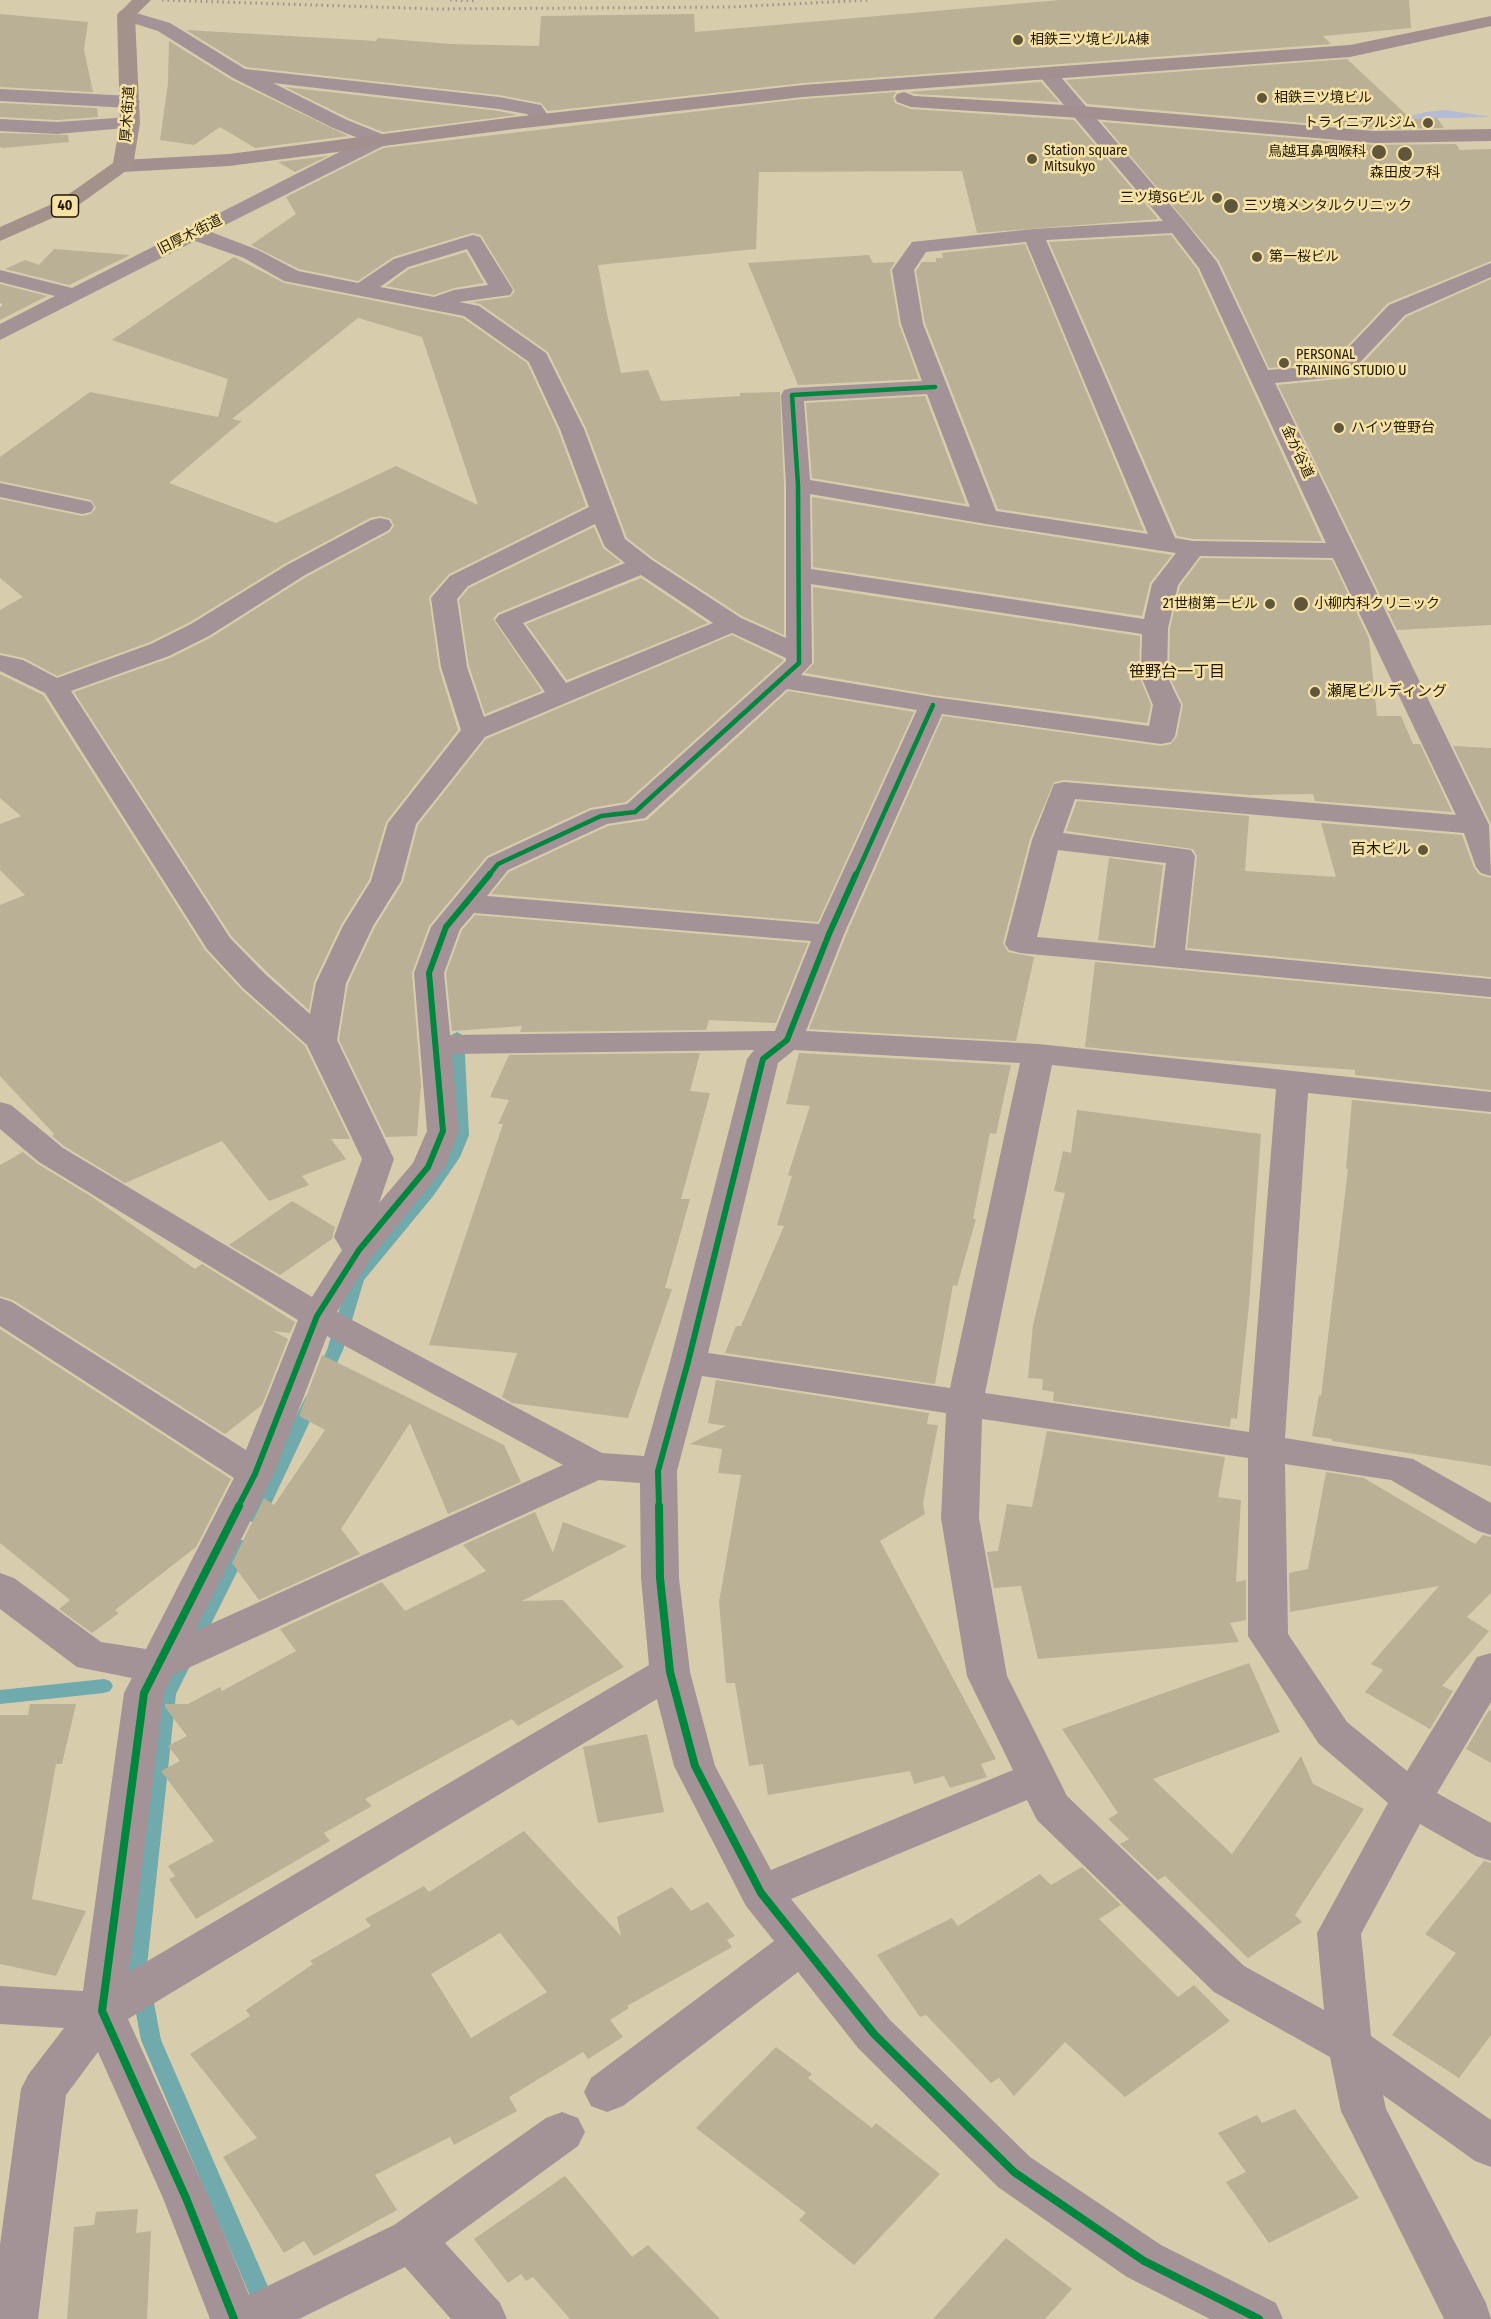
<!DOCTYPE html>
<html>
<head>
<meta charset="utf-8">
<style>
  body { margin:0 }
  canvas { display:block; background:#d7ccab }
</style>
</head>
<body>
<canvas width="1491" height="2319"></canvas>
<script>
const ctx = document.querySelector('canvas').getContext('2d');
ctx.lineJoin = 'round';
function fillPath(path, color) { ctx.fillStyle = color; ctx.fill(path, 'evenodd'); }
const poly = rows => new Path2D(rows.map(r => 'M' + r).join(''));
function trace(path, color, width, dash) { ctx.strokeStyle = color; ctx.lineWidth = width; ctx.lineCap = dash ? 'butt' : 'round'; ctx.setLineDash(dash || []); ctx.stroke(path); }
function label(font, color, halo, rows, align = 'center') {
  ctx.font = font + ' "Fira Sans Condensed","Noto Sans JP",sans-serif'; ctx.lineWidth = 5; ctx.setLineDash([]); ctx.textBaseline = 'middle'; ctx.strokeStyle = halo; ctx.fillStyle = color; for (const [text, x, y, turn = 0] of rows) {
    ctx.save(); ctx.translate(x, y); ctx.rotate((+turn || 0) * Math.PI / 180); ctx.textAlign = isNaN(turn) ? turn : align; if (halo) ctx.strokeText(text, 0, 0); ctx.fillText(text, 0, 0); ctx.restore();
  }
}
fillPath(poly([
  [1446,110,1491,117,1405,119,1370,125,1426,112]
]), '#b5bbd2');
fillPath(poly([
  [457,1032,464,1036,469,1135,460,1157,434,1195,364,1280,343,1350,331,1376,329,1380,317,1380,315,1376,327,1350,349,1278,424,1189,446,1156,455,1135,450,1036,457,1032],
  [312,1394,318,1396,320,1400,265,1517,262,1521,256,1523,250,1521,247,1517,304,1400,306,1396,312,1394],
  [241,1540,247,1541,250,1546,176,1694,147,1966,161,2040,282,2319,260,2319,141,2040,127,1966,158,1694,232,1546,235,1541,241,1540],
  [104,1679,110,1681,113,1686,110,1691,104,1693,0,1704,0,1690,104,1679]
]), '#70aaac');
fillPath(poly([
  [1060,0,1409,0,1411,28,1323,36,1331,44,803,83,548,111,541,103,499,95,246,67,186,30,376,41,378,38,450,44,539,46,541,16,694,14,695,32],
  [0,14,88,22,84,50,93,92,0,87],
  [169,41,232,80,348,136,255,148,220,127,194,145,160,140,168,83],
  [1347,59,1411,119,1437,118,1444,128,1374,129,1087,104,1066,80],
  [1041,82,1059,102,915,94,909,92],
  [285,87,499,111,517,115,383,132,348,118],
  [896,92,893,97,895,103,911,109,1074,120,1158,219,977,233,962,171,759,172,756,249,598,265,607,314,621,373,648,370,661,401,740,396,740,393,780,392,784,485,784,635,742,616,653,558,627,538,586,428,548,352,480,304,472,302,510,297,515,291,481,235,472,233,393,257,358,281,299,269,251,245,296,214,286,197,383,148,803,99],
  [0,103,97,108,98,117,57,120,0,117],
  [1102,122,1374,145,1456,144,1460,150,1491,149,1491,261,1388,303,1331,363,1269,368,1219,261],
  [0,133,68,135,69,142,3,148,0,147],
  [328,156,295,172,278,162],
  [1171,235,1197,269,1322,541,1193,539,1177,536,1049,242],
  [1025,244,1144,531,998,509,925,323,916,271,922,262,936,262,936,258,943,258,942,253],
  [54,249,130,255,69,285,5,269,25,260,39,265],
  [466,252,484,283,454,288,434,295,386,286,409,269],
  [869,255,873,263,895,262,890,270,899,324,919,379,798,385,748,263],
  [234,257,284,283,463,318,527,363,558,430,586,506,449,574,429,597,439,668,458,730,386,822,369,880,341,925,314,982,309,1010,267,972,232,937,74,692,170,658,210,638,306,577,390,532,394,526,391,519,380,516,370,518,286,563,190,622,150,642,57,676,24,658,0,653,0,610,23,597,0,578,0,499,82,516,91,514,96,508,91,500,0,481,0,457,90,392,218,417,228,379,112,340],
  [358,318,422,337,478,505,396,466,276,523,169,483,242,421,232,419],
  [1491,279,1491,625,1397,630,1278,385,1349,378,1406,317],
  [0,284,47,296,0,320,0,308,3,304,0,303],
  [925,396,966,504,812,478,806,403],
  [812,497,986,526,1172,555,1150,583,1142,616,813,567],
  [594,527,603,548,621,562,498,613,493,619,542,691,485,714,469,666,459,600,469,588],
  [1201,558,1332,560,1369,639,1377,716,1401,716,1413,744,1420,744,1452,812,1315,801,1313,794,1250,795,1064,780,1054,782,1030,839,1003,943,1008,952,1034,957,1016,1041,809,1029,846,935,943,716,1161,746,1171,744,1177,736,1183,705,1169,676,1170,628,1180,586],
  [641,578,708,623,567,680,526,624],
  [813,587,1140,636,1139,676,1151,705,1147,723,933,695,805,673,814,663],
  [732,635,784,660,626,802,590,808,487,856,429,926,412,973,421,1085,417,1136,386,1137,339,1040,348,984,375,927,403,882,418,825,486,739],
  [0,674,43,695,205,950,242,990,305,1046,350,1139,331,1139,346,1159,302,1176,309,1185,269,1201,222,1141,125,1183,64,1146,52,1136,54,1134,0,1076,0,905,25,895,0,870,0,824,21,816,0,798],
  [788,691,914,712,818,922,491,894,509,872,608,826,647,820],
  [1453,746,1491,748,1491,824],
  [1077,801,1249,816,1245,871,1336,877,1321,823,1462,835,1474,868,1480,875,1491,878,1491,977,1187,948,1197,856,1193,849,1066,831],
  [1109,858,1163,865,1153,946,1098,940],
  [475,915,808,943,776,1023,709,1020,706,1030,520,1032,522,1026,452,1031,446,973,462,930],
  [1095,962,1491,999,1491,1090,1355,1075,1355,1070,1183,1057,1085,1047],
  [700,1053,690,1091,710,1093,681,1199,690,1199,665,1288,672,1289,628,1418,512,1403,502,1397,517,1353,429,1345,503,1124,498,1124,509,1100,490,1097,509,1055],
  [799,1053,1011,1065,996,1134,990,1133,973,1219,976,1219,957,1286,953,1285,935,1384,725,1353,736,1326,741,1326,784,1226,777,1225,792,1176,788,1175,810,1106,786,1104],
  [1352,1100,1491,1114,1491,1466,1332,1441,1332,1439,1312,1436,1319,1395,1321,1396,1348,1169,1346,1169],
  [1077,1110,1261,1134,1249,1305,1237,1419,1231,1418,1230,1427,1053,1401,1054,1392,1042,1390,1043,1379,1028,1378,1033,1325,1065,1193,1054,1191,1063,1151,1071,1153],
  [23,1152,38,1164,92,1197,195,1269,202,1264,295,1322,290,1333,273,1331,288,1339,262,1405,225,1434,13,1300,0,1296,0,1165],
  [292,1201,335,1227,332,1239,280,1275,229,1245],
  [0,1329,231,1479,196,1547,115,1610,119,1613,92,1633,59,1609,70,1600,0,1543],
  [322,1355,504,1445,521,1482,448,1514,410,1423,341,1529,360,1554,259,1600,232,1563,264,1498,274,1505,325,1430,299,1416],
  [716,1380,929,1413,927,1424,938,1425,923,1503,925,1514,880,1541,996,1759,981,1764,987,1777,950,1788,944,1776,914,1784,910,1771,768,1795,763,1764,749,1766,735,1683,726,1683,719,1602,741,1475,718,1473,722,1449,690,1444,726,1426,708,1423],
  [1047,1431,1225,1457,1218,1497,1241,1500,1236,1582,1246,1580,1246,1620,1230,1623,1239,1642,1038,1659,1021,1586,994,1588,987,1552,998,1551,1007,1504,1032,1507],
  [1326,1472,1364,1478,1475,1544,1483,1535,1491,1537,1491,1593,1467,1617,1489,1631,1442,1686,1453,1691,1430,1729,1365,1692,1383,1670,1371,1664,1439,1586,1290,1612,1289,1573,1308,1569],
  [535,1512,553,1553,563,1522,627,1546,522,1601,563,1600,624,1667,518,1726,512,1719,365,1799,372,1806,324,1833,330,1841,196,1919,169,1879,175,1876,168,1866,214,1841,161,1771,180,1761,168,1746,187,1736,165,1707,165,1704,188,1704,220,1687,222,1691,296,1651,280,1629,382,1582,405,1611,486,1571,463,1545],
  [1249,1663,1280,1732,1153,1779,1232,1854,1301,1756,1313,1784,1364,1809,1295,1915,1302,1922,1248,1958,1165,1876,1158,1880,1120,1844,1129,1839,1108,1819,1118,1813,1062,1729],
  [30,1704,76,1704,62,1764,56,1764,32,1899,86,1911,56,1976,0,1964,0,1715,28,1715],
  [1489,1710,1491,1711,1491,1763,1466,1749],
  [647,1734,664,1812,598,1823,583,1747],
  [524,1831,621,1936,617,1917,672,1887,691,1911,708,1902,735,1936,727,1940,732,1947,627,2006,629,2008,610,2020,623,2037,588,2059,583,2052,509,2097,517,2111,454,2145,450,2137,375,2175,397,2210,314,2256,304,2241,284,2253,223,2157,257,2138,190,2054,250,2016,246,2010,313,1964,310,1961,371,1926,365,1919,424,1886,429,1892],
  [500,1933,547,1992,471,2038,431,1974],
  [1484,1861,1491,1863,1491,2035,1459,2078,1392,2035,1456,1953,1425,1934],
  [1082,1867,1121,1905,1099,1919,1178,1997,1194,1985,1230,2021,1125,2097,1065,2042,1014,2096,999,2078,991,2083,926,2015,920,2017,877,1955,952,1918,958,1926,1040,1874,1051,1885],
  [776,2047,812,2074,808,2078,872,2128,876,2123,940,2174,854,2265,799,2220,806,2213,696,2128],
  [1295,2109,1359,2198,1269,2243,1226,2182,1246,2172,1218,2133,1257,2115,1262,2123],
  [565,2176,632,2257,648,2245,720,2319,570,2319,533,2277,526,2281,521,2274,508,2283,474,2239],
  [138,2209,136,2233,151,2231,147,2319,67,2319,74,2227,94,2225,96,2212],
  [1006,2238,1072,2289,1045,2319,933,2319]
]), '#b9b096');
fillPath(poly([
  [126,10,170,23,245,69,499,97,541,105,551,120,548,124,541,126,534,124,527,114,499,109,273,83,347,120,387,136,390,140,387,144,211,232,258,250,298,271,358,283,394,259,466,237,473,235,480,237,513,290,510,295,502,296,459,302,479,306,546,353,584,429,625,539,652,560,741,618,786,638,786,485,781,395,784,390,792,388,922,381,901,324,892,270,912,242,1033,229,1163,221,1040,77,1038,73,1040,69,1054,69,1185,222,1217,262,1268,370,1332,365,1389,305,1491,263,1491,277,1405,315,1347,376,1275,383,1489,825,1491,876,1481,873,1476,867,1464,833,1075,799,1063,833,1191,850,1195,856,1185,950,1491,979,1491,997,1020,953,1009,950,1005,944,1032,840,1054,784,1064,782,1456,815,1333,558,1200,556,1178,585,1168,628,1167,676,1181,705,1175,736,1171,742,1161,744,942,714,844,934,806,1031,1038,1044,1491,1092,1491,1112,1308,1093,1285,1438,1413,1459,1491,1503,1491,1535,1478,1531,1391,1480,1285,1464,1288,1634,1347,1722,1407,1771,1477,1657,1491,1653,1491,1702,1437,1793,1491,1823,1491,1861,1476,1856,1420,1824,1361,1934,1371,2036,1491,2120,1491,2167,1475,2161,1383,2095,1386,2109,1486,2303,1491,2319,1444,2319,1341,2111,1330,2057,1214,1992,1037,1820,1027,1800,791,1899,890,2020,1030,2157,1161,2245,1276,2303,1283,2319,1210,2319,1127,2277,998,2187,858,2048,798,1972,623,2106,607,2112,591,2106,584,2092,591,2078,774,1941,746,1906,674,1766,657,1699,128,2019,209,2198,249,2295,394,2225,546,2118,562,2112,578,2118,585,2132,578,2146,445,2243,500,2303,507,2319,451,2319,405,2267,299,2319,210,2319,163,2198,98,2052,66,2095,38,2319,0,2319,0,2245,21,2089,28,2075,64,2028,0,2024,0,1986,83,1991,124,1693,132,1678,77,1667,0,1609,0,1573,14,1578,101,1642,146,1649,234,1478,0,1326,0,1298,12,1302,246,1450,298,1320,39,1162,0,1129,0,1102,11,1105,63,1148,312,1297,342,1250,334,1237,362,1159,307,1045,243,988,207,949,45,693,0,671,0,655,23,660,57,678,151,644,191,624,287,565,371,520,380,518,389,520,392,525,389,530,305,575,209,636,169,656,71,691,230,938,265,974,310,1014,316,983,343,926,371,881,388,823,461,730,441,667,431,598,450,576,589,507,560,429,529,362,464,316,284,281,244,258,195,241,0,340,0,324,55,296,0,282,0,270,72,288,363,140,333,128,233,78,158,31,120,19,117,15,120,11,126,10],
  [1172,233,1199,268,1326,543,1193,541,1175,538,1046,240,1172,233],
  [1026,242,1148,534,996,511,923,324,914,270,926,252,1026,242],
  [467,249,488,285,454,290,434,297,380,287,408,267,467,249],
  [927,394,970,507,810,480,804,401,927,394],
  [810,494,986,524,1176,553,1152,584,1144,619,811,569,810,494],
  [595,524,605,547,625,563,499,615,495,620,545,692,484,717,467,667,457,599,468,586,595,524],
  [641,575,713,623,566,683,523,623,641,575],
  [811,584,1142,634,1141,676,1153,705,1149,726,933,697,801,675,812,663,811,584],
  [732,633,786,658,786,661,627,804,591,810,488,858,431,927,414,973,427,1131,413,1163,379,1203,394,1159,337,1040,346,983,373,926,401,881,416,824,485,737,732,633],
  [787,689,917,710,819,924,487,896,508,870,607,824,645,818,787,689],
  [1058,850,1166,863,1155,948,1037,937,1058,850],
  [474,913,811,941,775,1031,450,1035,444,973,460,929,474,913],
  [754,1050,747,1059,670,1362,644,1456,602,1453,337,1312,371,1258,445,1167,459,1131,452,1054,754,1050],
  [794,1050,1020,1063,950,1388,708,1353,778,1063,794,1050],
  [1052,1065,1276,1089,1249,1432,985,1393,1052,1065],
  [327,1336,563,1465,195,1631,274,1474,327,1336],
  [702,1376,946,1413,941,1518,967,1676,1013,1770,771,1870,715,1766,690,1672,679,1578,677,1471,702,1376],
  [982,1419,1248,1458,1248,1636,1319,1744,1388,1803,1317,1933,1324,2010,1244,1966,1067,1796,1007,1676,979,1518,982,1419],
  [599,1480,640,1483,641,1578,649,1665,129,1972,164,1693,173,1675,599,1480],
  [0,89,130,96,137,98,140,102,137,106,130,108,0,101,0,89],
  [130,117,137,119,140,123,137,127,57,134,0,131,0,119,57,122,130,117],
  [0,483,91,502,94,507,91,512,82,514,0,497,0,483]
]), '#a39396');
fillPath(poly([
  [1491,16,1491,26,1350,57,803,97,515,129,229,166,123,172,116,170,113,166,116,162,123,160,229,154,515,117,803,85,1350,45,1491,16],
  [904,92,914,96,1081,106,1374,131,1491,129,1491,141,1374,143,1081,118,911,107,897,102,895,98,897,94,904,92]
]), '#a1908f');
fillPath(poly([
  [132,0,151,0,135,16,140,123,133,166,73,209,0,241,0,227,59,201,113,163,120,123,117,15,132,0]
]), '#a3928c');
trace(poly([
  [162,0,436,9,730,7,871,0],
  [450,0,477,1]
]), '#9e9286', 3, [1.5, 4]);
trace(poly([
  [489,875,498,864,601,816,635,812,799,663,798,485,792,395,935,387],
  [856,875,933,705]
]), '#00873e', 4.5);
trace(poly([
  [238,1507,255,1474,317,1316,359,1250,428,1167,443,1131,429,973,446,927,490,874],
  [659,1507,658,1471,688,1362,763,1059,787,1040,829,934,856,874]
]), '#00873e', 6);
trace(poly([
  [659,1506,660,1578,670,1672,695,1766,761,1893,874,2034,1014,2172,1144,2261,1259,2319],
  [234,2319,186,2198,102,2011,144,1693,239,1506]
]), '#00873e', 8);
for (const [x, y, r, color] of [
  [1018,40,6,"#5f563c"],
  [1262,98,6,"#5f563c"],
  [1428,123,6,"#5f563c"],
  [1379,152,8,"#5f563c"],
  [1405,154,8,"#5f563c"],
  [1032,159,6,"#5f563c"],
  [1217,198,6,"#5f563c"],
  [1231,206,8,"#5f563c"],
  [1257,257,6,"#5f563c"],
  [1284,363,6,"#5f563c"],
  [1339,428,6,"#5f563c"],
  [1270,604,6,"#5f563c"],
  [1301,604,8,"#5f563c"],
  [1315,692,6,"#5f563c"],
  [1423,850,6,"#5f563c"]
]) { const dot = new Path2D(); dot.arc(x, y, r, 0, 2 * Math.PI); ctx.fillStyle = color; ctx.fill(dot); trace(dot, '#f7e2a5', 2); }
label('14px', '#1f1701', '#f7e2a5', [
  ["相鉄三ツ境ビルA棟",1030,40],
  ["相鉄三ツ境ビル",1274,98],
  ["トライニアルジム",1416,123,"right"],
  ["Station square",1044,151],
  ["Mitsukyo",1044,167],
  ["鳥越耳鼻咽喉科",1366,152,"right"],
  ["森田皮フ科",1405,173,"center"],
  ["三ツ境SGビル",1205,198,"right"],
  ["三ツ境メンタルクリニック",1244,206],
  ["第一桜ビル",1269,257],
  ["PERSONAL",1296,355],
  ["TRAINING STUDIO U",1296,371],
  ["ハイツ笹野台",1351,428],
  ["21世樹第一ビル",1258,604,"right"],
  ["小柳内科クリニック",1314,604]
], 'left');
label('14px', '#1f1701', '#f7e2a5', [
  ["厚木街道",128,114,-86],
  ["旧厚木街道",190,235,-27],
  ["金が谷道",1297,452,65]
]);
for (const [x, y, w] of [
  [65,206,27]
]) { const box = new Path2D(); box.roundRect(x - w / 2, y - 11, w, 22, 4.5); ctx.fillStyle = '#f7e2a5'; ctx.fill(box); trace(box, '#1f1701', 1.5); }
label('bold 14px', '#1f1701', null, [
  ["40",65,206]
]);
label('15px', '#1f1701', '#f7e2a5', [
  ["瀬尾ビルディング",1327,692],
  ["百木ビル",1411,850,"right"]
], 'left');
label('16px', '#1f1701', '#f7e2a5', [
  ["笹野台一丁目",1177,673]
]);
</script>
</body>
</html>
